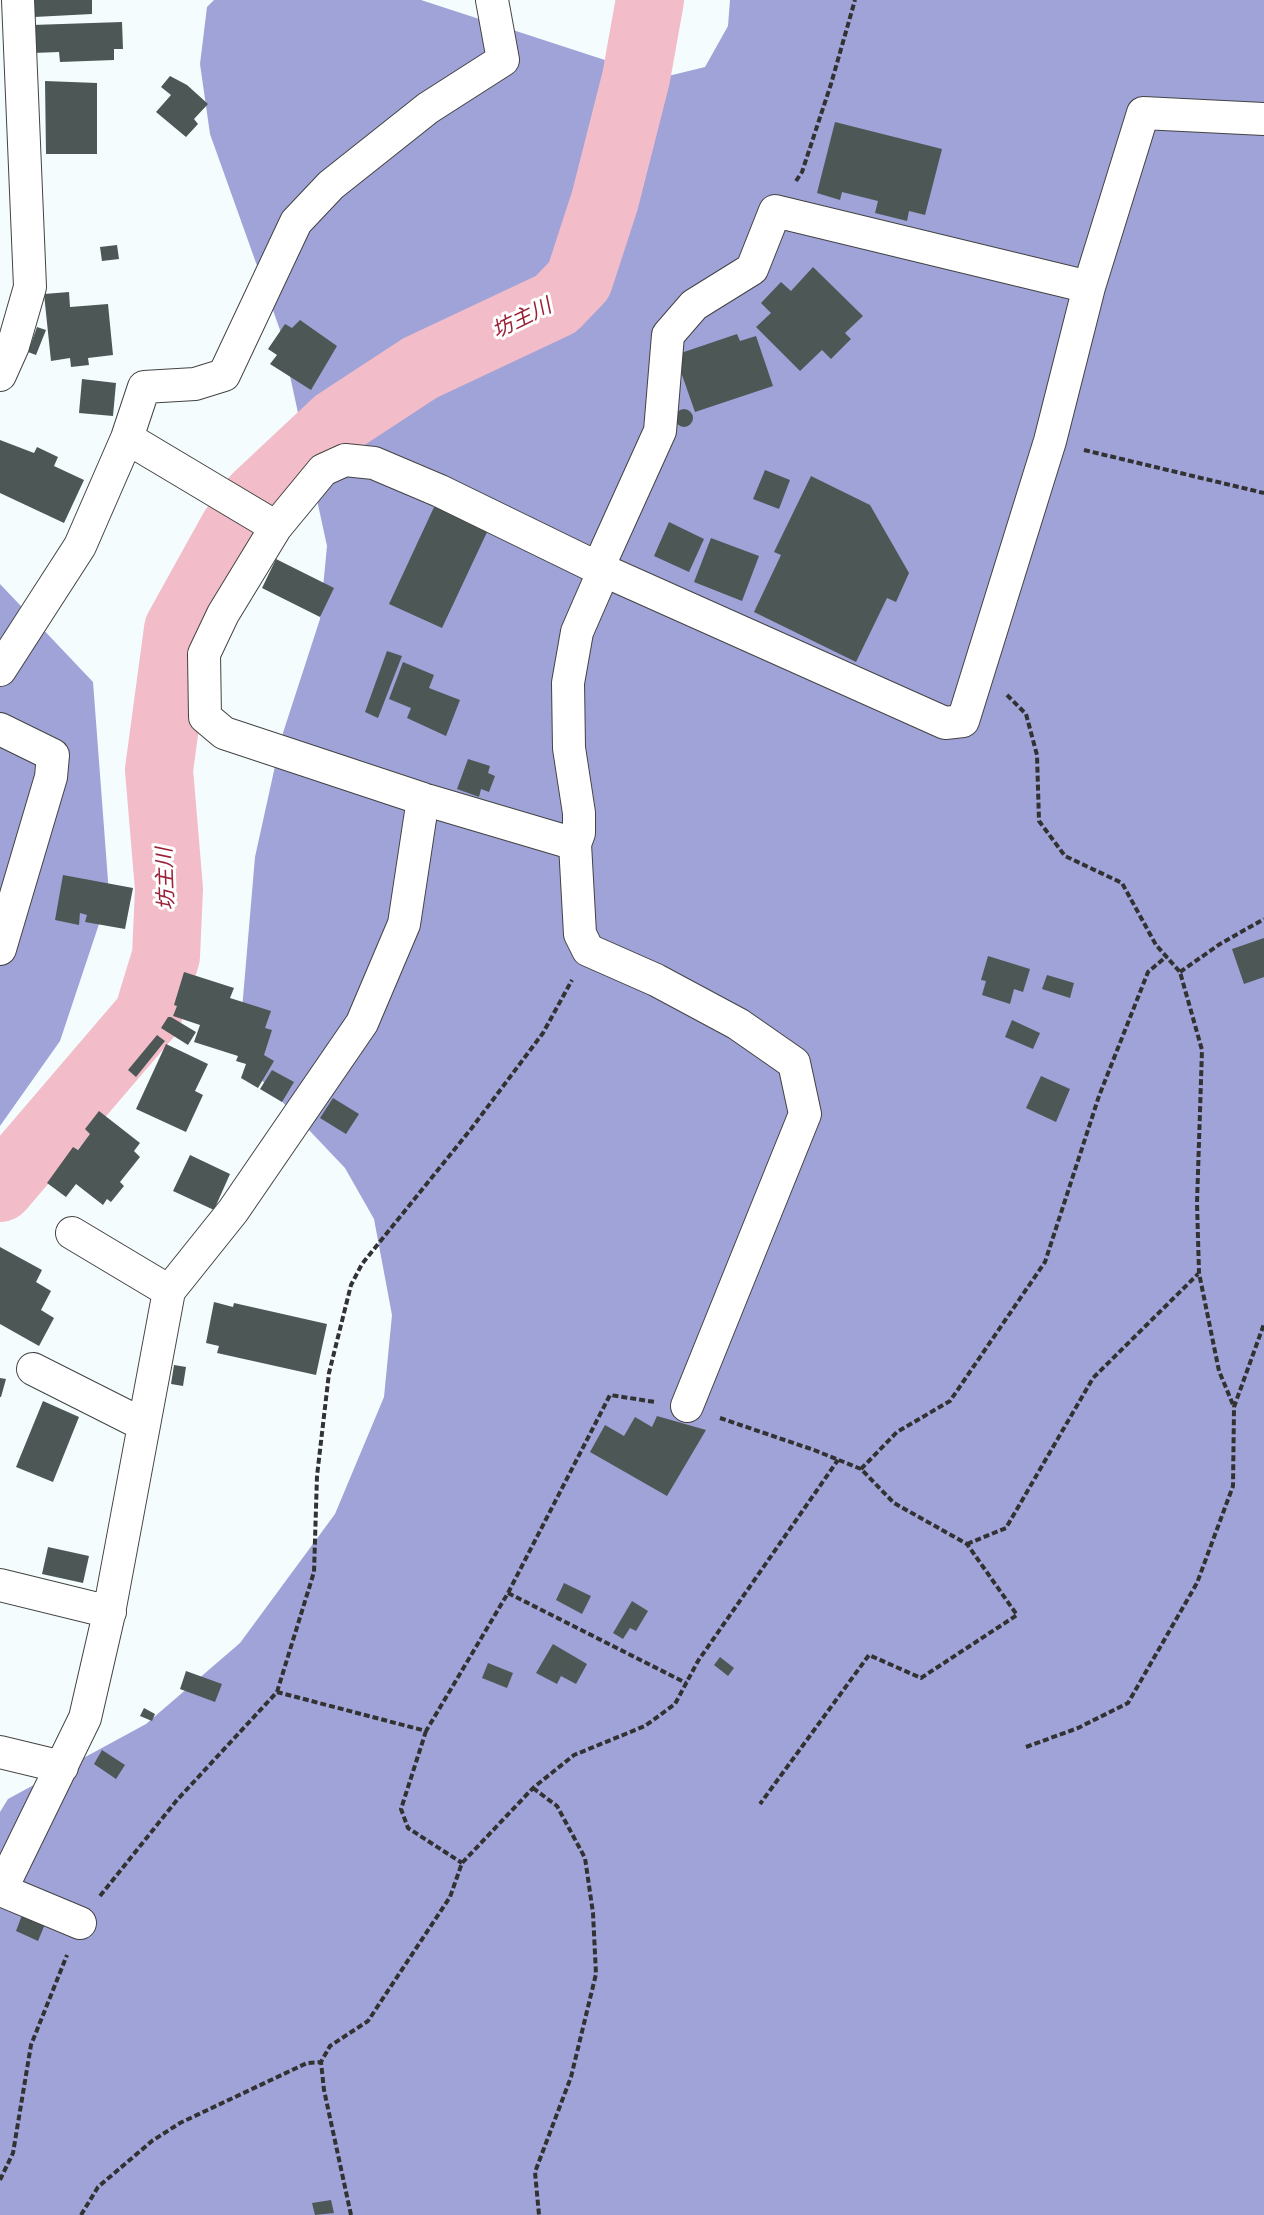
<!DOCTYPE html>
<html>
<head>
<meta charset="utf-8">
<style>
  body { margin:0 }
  canvas { display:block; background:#f4fcfe }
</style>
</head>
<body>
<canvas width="1264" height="2215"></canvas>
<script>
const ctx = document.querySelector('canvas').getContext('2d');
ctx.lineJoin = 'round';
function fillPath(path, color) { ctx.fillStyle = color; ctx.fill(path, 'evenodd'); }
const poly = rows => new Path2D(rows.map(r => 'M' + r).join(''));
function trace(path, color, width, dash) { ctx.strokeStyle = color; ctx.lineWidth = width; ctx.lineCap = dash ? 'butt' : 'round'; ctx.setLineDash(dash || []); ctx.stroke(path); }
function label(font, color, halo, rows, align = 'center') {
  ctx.font = font + ' "Zilla Slab","Noto Sans JP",serif'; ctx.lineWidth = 6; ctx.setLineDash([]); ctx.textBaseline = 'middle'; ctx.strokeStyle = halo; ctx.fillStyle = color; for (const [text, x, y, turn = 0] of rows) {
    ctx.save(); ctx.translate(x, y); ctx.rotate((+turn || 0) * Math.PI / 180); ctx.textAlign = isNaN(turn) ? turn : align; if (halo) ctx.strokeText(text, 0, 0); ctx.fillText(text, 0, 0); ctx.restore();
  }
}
fillPath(poly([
  [214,0,421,0,660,78,705,67,728,26,730,0,1264,0,1264,2215,0,2215,0,1812,8,1799,146,1724,240,1643,335,1514,384,1397,392,1315,374,1219,345,1168,253,1071,240,1033,255,857,281,739,320,619,327,546,280,330,210,134,200,64,207,7],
  [0,584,93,682,109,894,60,1041,0,1126]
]), '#9fa3d7');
trace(poly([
  [256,498,336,423,420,368,556,304,579,280,605,200,636,78,650,0],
  [0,1188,148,1015,166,956,169,889,159,770,178,629,234,528]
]), '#f2bcc9', 68);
fillPath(poly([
  [34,0,92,0,92,14,34,17],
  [122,22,123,49,114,49,114,60,60,62,59,52,33,53,32,25],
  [170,76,187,85,208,104,194,119,198,124,186,137,156,112,171,95,161,87],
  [45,81,97,83,97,154,46,154],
  [835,122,942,149,925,215,909,211,907,221,875,213,878,201,842,192,840,200,817,193],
  [117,245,119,259,102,261,100,247],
  [813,267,863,316,845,333,851,339,831,359,822,350,800,371,756,327,771,313,761,303,781,282,791,291],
  [69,292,70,307,108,304,113,355,88,358,89,365,71,367,70,358,51,361,44,294],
  [300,320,337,346,311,390,270,364,277,355,268,349,285,324,292,328],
  [37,327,46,330,36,355,28,352],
  [737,334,740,341,756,336,773,386,695,412,675,355],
  [82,379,116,383,113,416,79,413],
  '675 418a9 9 0 1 1 18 0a9 9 0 1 1-18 0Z',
  [0,440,34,453,37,447,58,457,54,466,84,480,64,523,0,493],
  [765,470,790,480,779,509,753,499],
  [811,476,870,505,909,573,896,602,887,598,856,662,754,612,781,555,774,552],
  [435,505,488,530,442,628,389,604],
  [669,522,704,539,689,572,654,556],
  [711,538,759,556,742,601,694,582],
  [276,559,334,588,320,617,262,588],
  [387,651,402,656,378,718,365,712],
  [403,662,434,675,429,688,460,700,446,736,407,718,411,708,389,699],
  [468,759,490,766,488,773,495,776,489,792,481,789,479,797,457,789],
  [63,875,133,888,125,929,85,922,87,915,80,913,79,925,55,920],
  [1264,938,1264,977,1244,984,1232,949],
  [988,956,1030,969,1023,992,1014,989,1010,1004,982,995,986,981,981,980],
  [184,972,234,988,230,998,271,1011,265,1028,272,1030,264,1055,274,1061,258,1088,241,1078,246,1064,236,1061,238,1056,194,1042,200,1025,173,1016,177,1006,174,1005],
  [1047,975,1074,983,1070,998,1042,989],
  [168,1017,171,1017,196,1032,188,1045,161,1028],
  [1012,1020,1040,1033,1033,1049,1005,1037],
  [157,1035,165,1041,136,1077,128,1070],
  [166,1044,208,1064,195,1091,203,1095,186,1132,136,1109],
  [272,1070,294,1082,282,1102,260,1089],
  [1041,1076,1070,1089,1056,1122,1026,1108],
  [333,1098,359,1114,346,1134,320,1118],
  [99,1111,140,1143,134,1151,140,1157,120,1182,124,1186,111,1202,107,1199,103,1205,76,1184,66,1197,47,1183,73,1147,78,1150,90,1134,85,1129],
  [190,1155,230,1174,214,1210,173,1191],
  [0,1247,42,1270,36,1282,51,1291,41,1310,54,1318,39,1346,0,1324],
  [214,1302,233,1307,234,1303,327,1324,316,1375,217,1353,219,1346,206,1343],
  [174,1365,186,1367,183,1386,171,1384],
  [0,1378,6,1379,1,1397,0,1397],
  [43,1401,79,1417,53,1482,16,1467],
  [657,1416,706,1430,667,1496,590,1452,605,1425,624,1436,635,1417,652,1427],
  [48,1547,89,1556,83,1583,42,1574],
  [564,1583,591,1596,582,1614,556,1600],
  [632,1601,648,1611,636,1631,630,1628,623,1639,613,1633],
  [553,1644,587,1664,576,1684,561,1676,557,1684,536,1673],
  [720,1657,734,1668,728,1676,714,1665],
  [488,1663,513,1673,507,1688,482,1678],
  [186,1671,222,1684,215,1702,180,1689],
  [144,1708,155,1714,152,1721,140,1716],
  [102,1750,125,1765,116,1779,94,1764],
  [22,1915,45,1924,38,1941,16,1931],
  [331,2200,334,2213,315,2215,312,2203]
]), '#4d5856');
const minor = poly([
  [1089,287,1143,113,1264,119],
  [0,375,13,346,30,287,18,0],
  [127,438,276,527],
  [598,568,660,431,668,335,694,305,752,269,775,211,1089,287,1050,441,963,721,945,723,598,568,440,491,374,463,345,460,323,470,276,527,223,614,204,654,205,717,224,733,423,799,575,844,580,934,588,950,656,980,738,1024,794,1063,805,1114,687,1406],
  [0,670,80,546,127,438,144,387,195,384,224,375,296,222,331,185,428,108,503,60,492,0],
  [0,729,53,755,51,777,0,949],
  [575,844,579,833,579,813,569,748,568,683,577,632,604,570],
  [72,1233,169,1291],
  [33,1369,144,1425],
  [0,1585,110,1612],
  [0,1752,62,1767],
  [80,1923,1,1890,85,1718,108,1618,169,1291,233,1211,362,1023,404,924,423,799]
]);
trace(minor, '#434343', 34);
trace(poly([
  [796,181,802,172,831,84,855,0],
  [1084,450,1264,493],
  [1007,695,1026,714,1037,755,1039,821,1065,856,1122,883,1156,945,1180,972,1202,1050,1197,1203,1199,1273,1219,1371,1234,1407],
  [1180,972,1220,944,1264,919],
  [720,1418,814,1450,861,1469,894,1503,967,1544,1017,1615,921,1678,869,1655,760,1804],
  [861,1469,897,1432,950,1401,1045,1262,1099,1096,1148,972,1167,956],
  [967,1544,1006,1528,1093,1378,1198,1274],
  [508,1593,686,1683],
  [277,1692,314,1572,317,1476,329,1373,351,1285,362,1264,471,1129,543,1033,572,980],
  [426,1731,401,1809,408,1828,462,1863],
  [1026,1747,1078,1728,1128,1703,1197,1583,1233,1486,1234,1407,1264,1324],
  [533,1788,557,1806,585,1858,593,1913,596,1974,571,2077,535,2172,539,2215],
  [100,1896,177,1800,277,1692,426,1731,508,1593,610,1395,655,1402],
  [0,2180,13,2153,31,2045,67,1955],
  [81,2215,98,2187,152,2141,180,2123,307,2063,321,2062],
  [351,2215,324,2090,321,2062,330,2046,368,2021,450,1897,462,1863,533,1788,574,1755,645,1726,675,1704,698,1661,838,1460]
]), '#323232', 4, [6, 3]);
trace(minor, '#fff', 32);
label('italic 21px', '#9a2137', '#fff', [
  ["坊主川",522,319,-26],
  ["坊主川",166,879,-92]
]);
</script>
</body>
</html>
